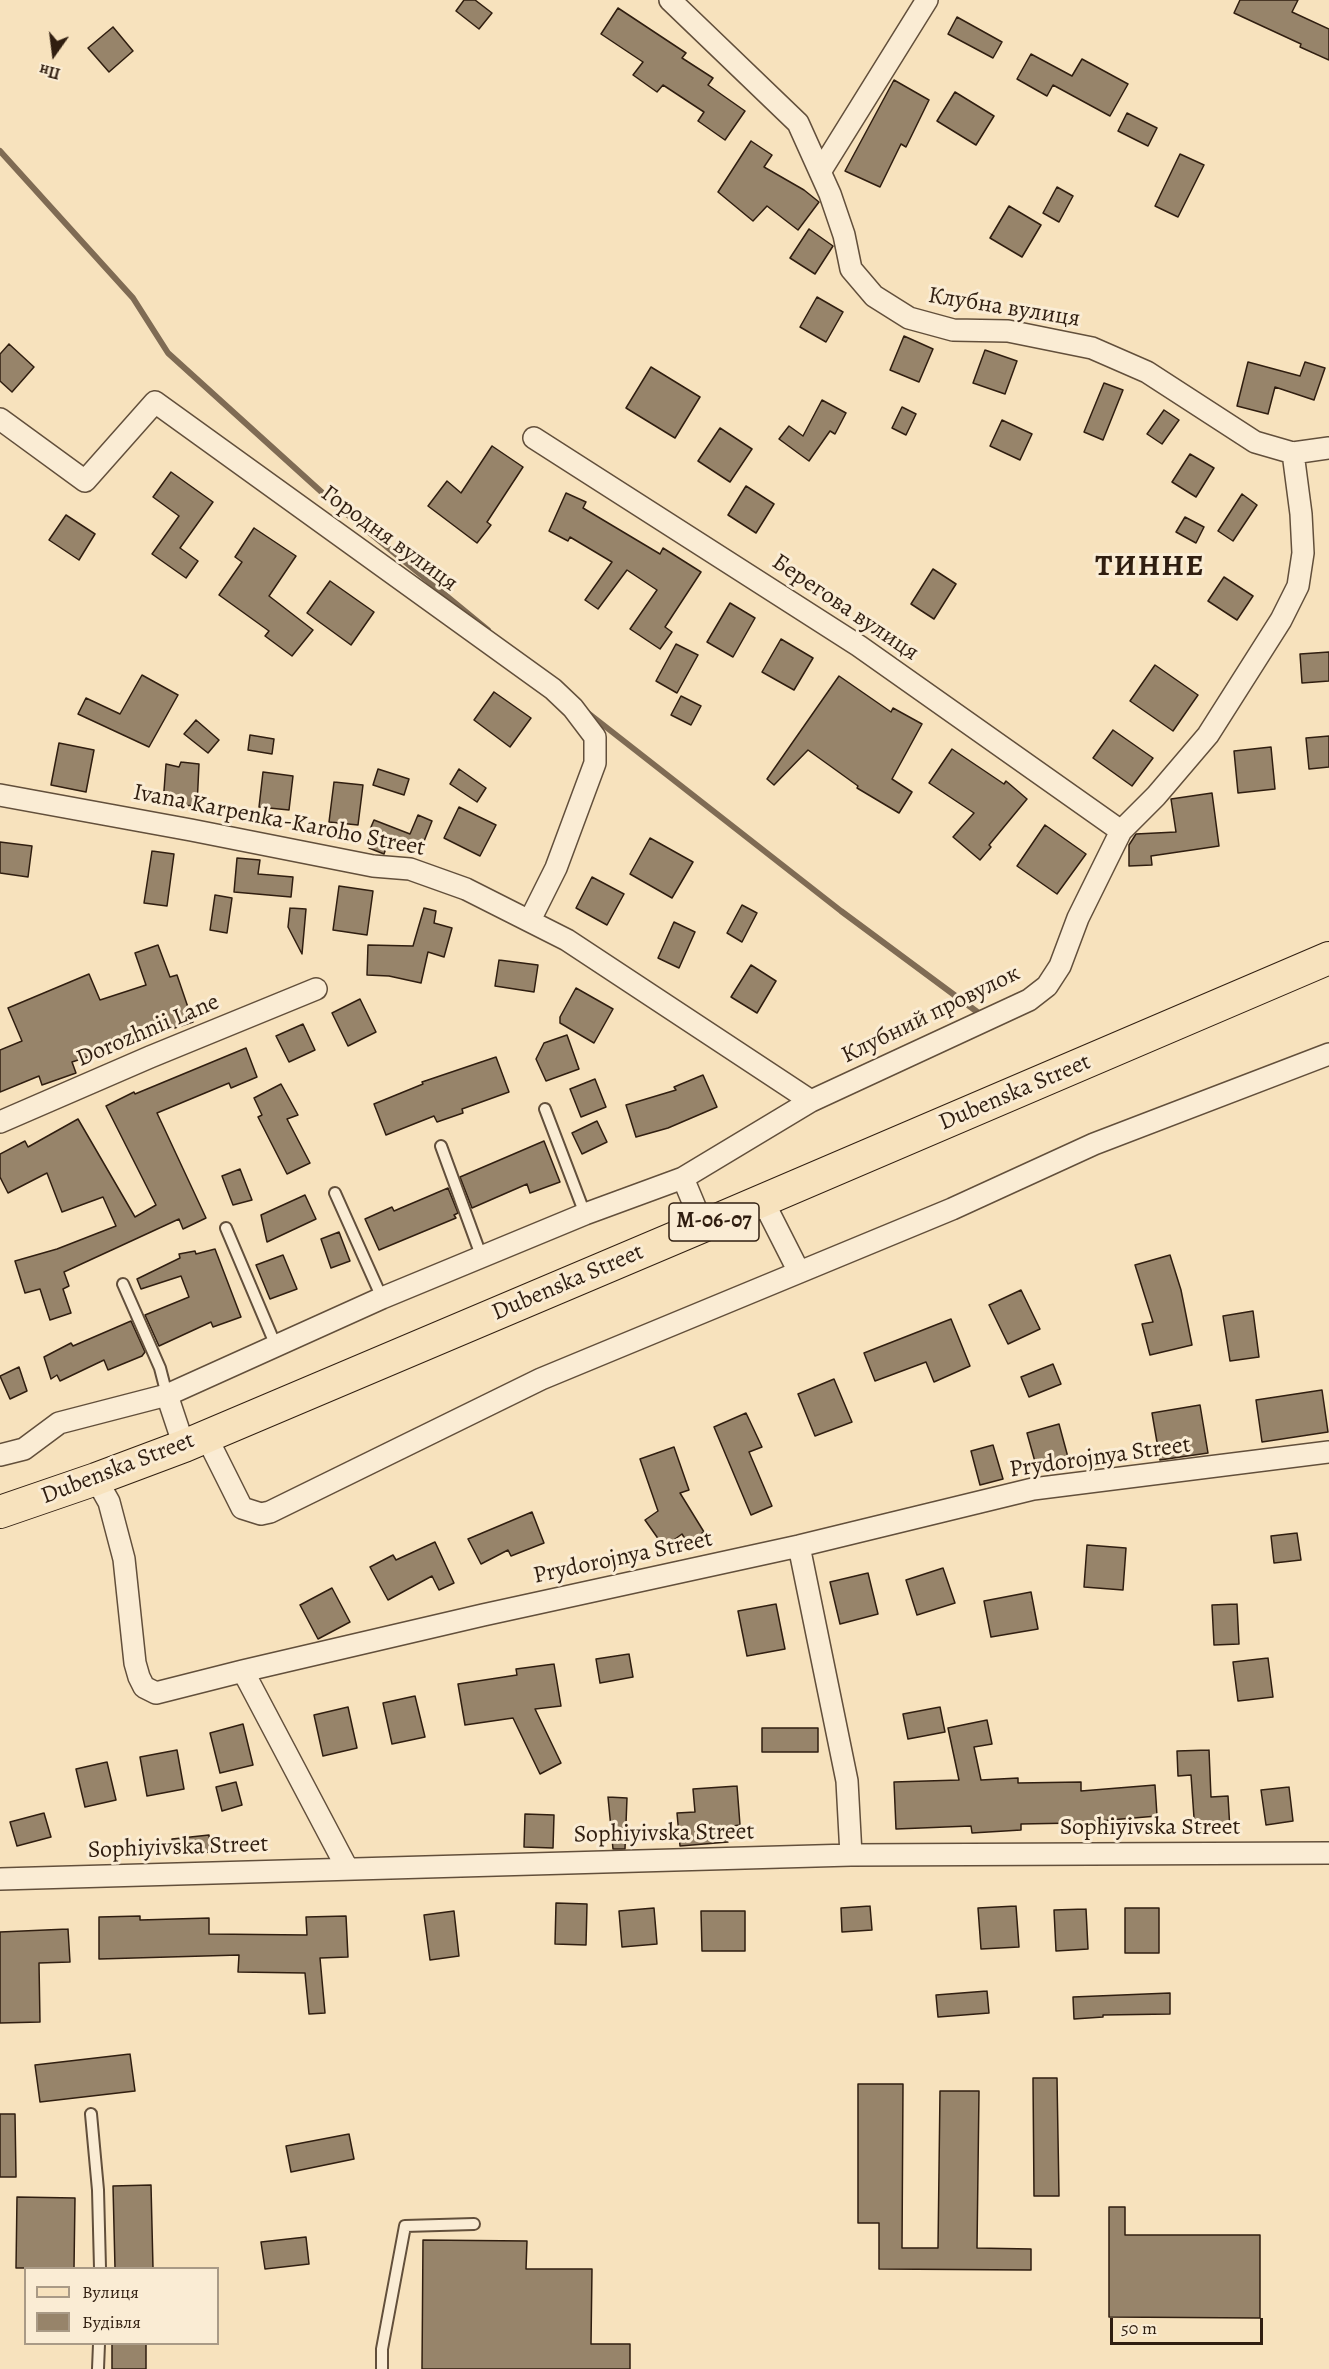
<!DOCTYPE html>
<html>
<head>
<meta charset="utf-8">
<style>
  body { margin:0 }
  #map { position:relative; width:1329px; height:2369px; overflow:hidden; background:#f7e2bd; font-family:Alegreya,serif }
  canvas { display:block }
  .legend { position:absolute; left:24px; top:2267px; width:195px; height:78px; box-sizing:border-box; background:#faecd4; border:2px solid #a99a86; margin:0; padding:8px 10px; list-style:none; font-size:18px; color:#301e10 }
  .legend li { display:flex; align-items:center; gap:12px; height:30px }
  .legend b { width:30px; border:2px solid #a99a86 }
  .north { position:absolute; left:24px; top:24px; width:60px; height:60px; -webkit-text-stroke:4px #faecd4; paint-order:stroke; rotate:194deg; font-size:16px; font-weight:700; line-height:24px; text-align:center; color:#301e10 }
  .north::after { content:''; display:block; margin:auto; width:21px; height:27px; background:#301e10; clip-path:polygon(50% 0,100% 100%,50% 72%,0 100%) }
  .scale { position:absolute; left:1110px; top:2318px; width:153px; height:27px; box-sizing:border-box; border:3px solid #301e10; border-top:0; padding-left:8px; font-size:18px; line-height:21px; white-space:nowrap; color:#301e10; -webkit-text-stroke:4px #faecd4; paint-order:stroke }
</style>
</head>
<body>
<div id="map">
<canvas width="1329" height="2369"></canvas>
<ul class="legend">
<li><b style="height:8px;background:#f7e2bd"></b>Вулиця</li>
<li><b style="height:16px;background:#97846a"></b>Будівля</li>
</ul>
<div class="north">Пн</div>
<div class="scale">50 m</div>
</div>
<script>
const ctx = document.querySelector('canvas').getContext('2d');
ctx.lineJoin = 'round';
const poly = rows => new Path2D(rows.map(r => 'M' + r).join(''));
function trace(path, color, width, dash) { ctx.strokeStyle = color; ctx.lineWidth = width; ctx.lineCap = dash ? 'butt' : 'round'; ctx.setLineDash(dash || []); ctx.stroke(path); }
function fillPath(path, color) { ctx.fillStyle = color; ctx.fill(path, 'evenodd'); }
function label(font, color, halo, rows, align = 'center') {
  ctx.font = font + ' Alegreya,serif'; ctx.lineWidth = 6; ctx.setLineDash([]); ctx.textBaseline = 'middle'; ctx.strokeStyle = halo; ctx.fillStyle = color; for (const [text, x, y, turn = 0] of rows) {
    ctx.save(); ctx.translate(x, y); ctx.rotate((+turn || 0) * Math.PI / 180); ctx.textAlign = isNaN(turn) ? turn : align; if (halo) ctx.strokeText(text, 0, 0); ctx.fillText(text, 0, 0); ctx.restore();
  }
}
trace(poly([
  [0,151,133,298,168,353,337,506,488,630],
  [588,713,841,911,980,1014]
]), '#7f6b54', 6);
const building = poly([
  [464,0,475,0,492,13,479,29,456,11,464,0],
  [1240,0,1298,0,1292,12,1329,29,1329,60,1300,47,1301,44,1234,13,1240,0],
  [618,8,686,53,682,58,713,78,708,85,745,111,725,140,698,121,704,112,663,85,657,92,633,75,643,62,601,34,618,8],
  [957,17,1002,42,993,58,948,34,957,17],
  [113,27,133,51,109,72,88,48,113,27],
  [1031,54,1072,76,1082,59,1128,84,1110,116,1053,85,1047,96,1017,79,1031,54],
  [894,80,929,100,906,147,901,144,880,187,845,171,894,80],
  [955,92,994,116,976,145,937,121,955,92],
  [1127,113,1157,128,1148,146,1118,131,1127,113],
  [751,141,772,155,764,167,804,190,819,202,798,230,767,206,753,221,718,192,751,141],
  [1180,154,1204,165,1178,217,1155,206,1180,154],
  [1057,187,1073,196,1059,222,1043,213,1057,187],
  [1009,206,1041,225,1022,257,990,238,1009,206],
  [809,229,833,246,815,274,790,258,809,229],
  [817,297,843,312,826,342,800,327,817,297],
  [904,336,933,349,919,382,890,370,904,336],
  [9,344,34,367,12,392,0,381,0,354,9,344],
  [985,350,1017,361,1005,394,973,383,985,350],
  [1248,362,1300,376,1305,362,1325,368,1314,400,1275,387,1268,414,1237,406,1248,362],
  [651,367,700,397,675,438,626,408,651,367],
  [1104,383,1123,390,1103,440,1084,432,1104,383],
  [822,400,846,413,835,434,830,431,809,461,779,439,789,426,803,436,822,400],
  [902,407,916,414,906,435,892,428,902,407],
  [1164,410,1179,420,1162,444,1147,434,1164,410],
  [1002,420,1032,434,1020,460,990,446,1002,420],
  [720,428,752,449,730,482,698,461,720,428],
  [492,446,523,467,487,522,491,525,477,543,428,506,447,481,461,493,492,446],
  [1190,454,1214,468,1196,497,1172,482,1190,454],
  [171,472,213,502,180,548,198,561,186,578,152,554,179,516,153,497,171,472],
  [746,486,774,504,756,533,728,515,746,486],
  [566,493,586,502,583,508,660,554,663,548,701,572,665,627,672,632,660,649,630,629,657,590,627,570,598,609,585,600,612,562,570,537,568,541,549,531,566,493],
  [1242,494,1257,505,1233,541,1218,531,1242,494],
  [66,515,95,534,79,560,49,540,66,515],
  [1185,517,1204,527,1196,543,1176,532,1185,517],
  [254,528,296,556,269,596,313,630,292,656,265,636,269,631,219,595,242,562,235,557,254,528],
  [933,569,956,584,934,619,911,604,933,569],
  [1224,577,1253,596,1237,620,1208,601,1224,577],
  [330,581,374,612,351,645,307,613,330,581],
  [730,603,755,618,733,657,707,642,730,603],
  [781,639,813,658,794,690,762,672,781,639],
  [676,644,698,655,677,693,656,681,676,644],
  [1329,652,1329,681,1302,683,1300,654,1329,652],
  [1155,665,1198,695,1173,731,1130,701,1155,665],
  [142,675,178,695,149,747,78,714,86,698,120,714,142,675],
  [839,676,891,712,893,708,922,724,892,779,912,792,899,813,857,788,858,786,808,750,774,785,767,779,839,676],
  [494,692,531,718,510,747,474,720,494,692],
  [681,696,701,706,691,725,671,715,681,696],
  [196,720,219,740,208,753,184,734,196,720],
  [1113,730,1153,758,1132,786,1093,758,1113,730],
  [250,735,274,739,272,754,248,750,250,735],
  [1329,736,1329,767,1309,769,1306,738,1329,736],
  [59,743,94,750,86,792,51,785,59,743],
  [1271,747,1275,789,1238,793,1234,751,1271,747],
  [952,749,1004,784,1006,781,1027,799,989,845,991,847,980,860,953,837,974,813,929,783,952,749],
  [181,762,199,764,197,806,163,804,166,764,179,767,181,762],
  [378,769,409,779,404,795,373,785,378,769],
  [459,769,486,788,477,802,450,784,459,769],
  [263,772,293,776,289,810,259,807,263,772],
  [334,782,363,785,358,825,329,822,334,782],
  [1212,793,1219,846,1151,856,1152,865,1129,866,1129,845,1136,834,1176,832,1171,799,1212,793],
  [459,807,496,825,480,856,444,838,459,807],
  [418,815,432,821,419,854,388,842,384,854,369,848,373,836,368,834,374,820,410,834,418,815],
  [1045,825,1086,854,1057,894,1017,866,1045,825],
  [650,838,693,862,672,898,630,874,650,838],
  [0,842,32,846,28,877,0,873,0,842],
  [152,851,174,854,167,906,144,903,152,851],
  [237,858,260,860,258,874,293,877,291,897,234,892,237,858],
  [592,877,624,894,607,925,576,908,592,877],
  [339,886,373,891,367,935,333,930,339,886],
  [215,895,232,898,227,933,210,930,215,895],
  [742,905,757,913,742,942,727,933,742,905],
  [290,908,306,909,302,954,288,927,290,908],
  [424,908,436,911,434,923,452,928,444,957,428,952,421,983,389,976,367,975,368,945,413,946,424,908],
  [674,922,695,932,679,968,658,958,674,922],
  [158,945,170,977,177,975,193,1022,72,1062,76,1073,42,1085,39,1076,0,1092,0,1050,22,1041,8,1008,89,974,100,1000,146,985,135,953,158,945],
  [499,960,538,965,534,992,495,986,499,960],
  [751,965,776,981,757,1013,731,997,751,965],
  [576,988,613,1009,594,1043,560,1023,560,1017,576,988],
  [360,999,376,1032,348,1046,332,1013,360,999],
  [303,1024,315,1050,289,1062,276,1036,303,1024],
  [567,1035,579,1069,546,1081,536,1059,544,1043,567,1035],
  [246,1048,257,1077,231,1088,229,1083,157,1113,206,1218,183,1229,179,1219,64,1272,69,1286,63,1289,71,1313,50,1320,40,1289,25,1293,15,1261,57,1249,116,1226,103,1197,62,1212,47,1173,8,1193,0,1177,0,1154,25,1141,28,1147,78,1119,135,1217,156,1205,106,1106,134,1092,135,1094,246,1048],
  [496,1057,509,1092,462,1109,463,1113,437,1122,434,1116,386,1135,374,1104,423,1084,422,1082,496,1057],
  [703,1075,717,1107,668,1128,636,1137,626,1105,676,1090,674,1087,703,1075],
  [595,1079,606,1107,581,1117,570,1089,595,1079],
  [281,1084,298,1115,287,1119,310,1163,287,1174,258,1117,262,1115,254,1098,281,1084],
  [597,1121,607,1142,582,1154,572,1133,597,1121],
  [544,1141,560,1182,530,1193,527,1184,472,1208,460,1177,544,1141],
  [240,1169,252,1200,233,1205,222,1176,240,1169],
  [448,1188,458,1213,454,1215,456,1218,379,1250,365,1219,392,1207,394,1211,448,1188],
  [305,1195,316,1219,267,1242,261,1215,305,1195],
  [339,1232,350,1261,331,1268,321,1239,339,1232],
  [215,1249,241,1317,213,1327,211,1322,159,1346,145,1315,189,1297,181,1276,141,1289,137,1279,180,1258,179,1254,195,1251,196,1254,215,1249],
  [283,1255,297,1289,270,1299,256,1265,283,1255],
  [1170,1255,1181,1290,1192,1345,1150,1355,1142,1324,1153,1322,1135,1265,1170,1255],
  [1021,1290,1040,1329,1008,1344,989,1305,1021,1290],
  [1253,1311,1259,1357,1230,1361,1223,1316,1253,1311],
  [951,1319,970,1366,934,1382,926,1362,875,1381,864,1353,951,1319],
  [131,1321,145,1352,142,1356,108,1370,104,1360,60,1381,57,1375,51,1379,44,1357,71,1343,73,1346,131,1321],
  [1053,1364,1061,1384,1029,1397,1021,1377,1053,1364],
  [19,1367,27,1391,10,1399,0,1376,19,1367],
  [834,1379,852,1422,815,1436,798,1394,834,1379],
  [1322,1390,1328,1432,1262,1442,1256,1400,1322,1390],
  [1200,1405,1208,1453,1160,1460,1152,1413,1200,1405],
  [746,1413,762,1447,749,1452,772,1506,751,1515,714,1427,746,1413],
  [1059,1424,1069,1461,1037,1469,1027,1433,1059,1424],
  [993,1445,1003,1479,980,1485,971,1451,993,1445],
  [674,1447,689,1490,680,1493,704,1532,687,1542,682,1534,664,1547,645,1520,658,1511,640,1459,674,1447],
  [532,1512,544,1543,511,1556,508,1550,481,1564,468,1539,532,1512],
  [1297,1533,1301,1560,1274,1563,1271,1536,1297,1533],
  [435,1542,454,1583,439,1590,432,1576,388,1600,370,1567,393,1555,396,1560,435,1542],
  [1087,1545,1126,1548,1123,1590,1084,1587,1087,1545],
  [943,1568,955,1603,917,1615,906,1580,943,1568],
  [868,1573,878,1614,840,1624,830,1582,868,1573],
  [332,1588,350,1622,318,1639,300,1605,332,1588],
  [1031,1592,1038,1629,991,1637,984,1601,1031,1592],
  [776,1604,785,1649,747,1656,738,1611,776,1604],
  [1237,1604,1239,1644,1214,1645,1212,1605,1237,1604],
  [629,1654,633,1677,600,1683,596,1659,629,1654],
  [1268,1658,1273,1697,1238,1701,1233,1662,1268,1658],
  [554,1664,561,1706,535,1709,561,1763,540,1774,513,1718,465,1725,458,1684,517,1675,516,1669,554,1664],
  [415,1696,425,1737,392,1744,383,1703,415,1696],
  [348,1707,357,1748,323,1756,314,1715,348,1707],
  [940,1707,945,1732,908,1739,903,1714,940,1707],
  [987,1720,992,1744,974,1747,981,1780,1018,1778,1018,1783,1081,1782,1081,1791,1155,1785,1157,1816,1075,1823,1021,1824,1021,1830,972,1833,971,1826,896,1829,894,1782,959,1780,948,1728,987,1720],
  [243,1724,253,1765,220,1773,210,1733,243,1724],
  [762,1728,818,1728,818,1752,762,1752,762,1728],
  [177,1750,184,1789,147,1796,140,1757,177,1750],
  [1209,1750,1211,1797,1228,1796,1230,1830,1195,1832,1191,1775,1178,1776,1177,1751,1209,1750],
  [107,1762,116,1800,85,1807,76,1769,107,1762],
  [236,1782,242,1805,222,1811,216,1787,236,1782],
  [737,1786,740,1825,726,1827,728,1842,680,1846,677,1813,695,1812,693,1789,737,1786],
  [1289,1787,1293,1821,1266,1825,1261,1790,1289,1787],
  [608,1797,627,1798,625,1849,613,1849,608,1797],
  [44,1813,51,1837,17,1846,10,1822,44,1813],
  [525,1814,554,1815,553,1848,524,1847,525,1814],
  [209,1835,210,1852,174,1856,172,1839,209,1835],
  [556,1903,587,1904,586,1945,555,1944,556,1903],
  [870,1906,872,1930,842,1932,841,1908,870,1906],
  [1016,1906,1019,1947,981,1949,978,1908,1016,1906],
  [654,1908,657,1944,622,1947,619,1911,654,1908],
  [1125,1908,1159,1908,1159,1953,1125,1953,1125,1908],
  [1086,1909,1088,1949,1056,1951,1054,1910,1086,1909],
  [454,1911,459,1956,430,1960,424,1915,454,1911],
  [701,1911,745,1911,745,1951,702,1951,701,1911],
  [140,1916,140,1920,209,1918,209,1934,307,1935,306,1917,346,1916,348,1957,320,1958,325,2013,309,2014,305,1973,238,1972,239,1955,99,1959,99,1917,140,1916],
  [68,1929,70,1962,39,1963,40,2022,0,2023,0,1932,68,1929],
  [987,1991,989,2013,938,2017,936,1995,987,1991],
  [1170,1993,1170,2014,1103,2015,1103,2017,1074,2019,1073,1997,1170,1993],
  [130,2054,135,2091,40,2102,35,2065,130,2054],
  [1033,2078,1057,2078,1059,2196,1034,2196,1033,2078],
  [858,2084,903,2084,902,2248,938,2248,940,2091,979,2091,977,2248,1031,2249,1031,2270,879,2269,879,2223,858,2223,858,2084],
  [0,2114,15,2114,16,2177,0,2177,0,2114],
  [349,2134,354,2159,291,2172,286,2146,349,2134],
  [151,2185,153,2268,115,2268,113,2186,151,2185],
  [17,2197,75,2198,74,2268,16,2268,17,2197],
  [1109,2207,1125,2207,1125,2235,1260,2235,1260,2318,1109,2317,1109,2207],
  [306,2237,309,2264,265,2269,261,2242,306,2237],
  [423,2240,527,2241,526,2269,592,2269,591,2344,630,2344,630,2369,422,2369,423,2240],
  [112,2343,146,2343,146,2369,112,2369,112,2343]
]);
fillPath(building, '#97846a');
trace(building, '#301e10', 1.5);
const lane = poly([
  [545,1109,585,1214],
  [441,1146,482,1258],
  [335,1193,382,1298],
  [226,1228,276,1346],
  [123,1284,160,1368,167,1395],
  [91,2114,98,2190,100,2268],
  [98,2369,99,2344],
  [382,2369,382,2349,405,2226,474,2224]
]);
const street = poly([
  [820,172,927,0],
  [0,419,85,481,155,402,553,689,573,708,595,737,595,763,556,868,530,920],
  [534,438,859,646,1121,831],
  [1293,453,1329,448],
  [0,795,191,830,373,866,410,869,466,889,567,940,811,1101],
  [0,1122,150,1057,316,989],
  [683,1178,703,1226],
  [763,1201,799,1272],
  [167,1395,184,1446],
  [206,1436,242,1508,261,1514,270,1512,541,1379,952,1209,1094,1144,1329,1054],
  [0,1455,24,1449,59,1423,167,1395,382,1298,585,1214,683,1178,811,1101,1029,1000,1047,986,1060,966,1078,918,1121,831,1156,796,1208,735,1281,620,1298,586,1303,553,1301,514,1293,453,1255,442,1147,372,1092,348,1008,331,953,330,909,318,874,296,851,269,844,235,830,194,798,123,670,0],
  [96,1479,109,1502,124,1559,135,1663,139,1677,144,1687,156,1693,243,1671,483,1615,799,1546,1033,1489,1329,1452],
  [799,1546,847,1781,851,1855],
  [243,1671,347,1868],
  [0,1879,851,1855,1329,1853]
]);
const primary = poly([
  [0,1512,96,1479,184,1446,703,1226,1329,958]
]);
trace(lane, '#624f3b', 14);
trace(street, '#624f3b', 24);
trace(primary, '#301e10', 34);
trace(lane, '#faecd4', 10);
trace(street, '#faecd4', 21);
trace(primary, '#f7e2bd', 32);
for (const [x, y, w] of [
  [714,1222,90]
]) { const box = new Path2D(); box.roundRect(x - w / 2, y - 19, w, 38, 4.5); ctx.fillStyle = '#faecd4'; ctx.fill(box); trace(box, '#301e10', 1.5); }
label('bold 22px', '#301e10', null, [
  ["М-06-07",714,1222]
]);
label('24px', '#301e10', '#faecd4', [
  ["Клубна вулиця",1004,308,9],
  ["Городня вулиця",389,539,36],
  ["Берегова вулиця",845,608,34],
  ["Ivana Karpenka-Karoho Street",279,821,11],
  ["Клубний провулок",931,1015,-26],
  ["Dorozhnii Lane",148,1031,-23],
  ["Dubenska Street",1015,1093,-23],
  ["Dubenska Street",568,1283,-23],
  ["Prydorojnya Street",1100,1458,-8],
  ["Dubenska Street",118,1469,-21],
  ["Prydorojnya Street",623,1558,-12],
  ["Sophiyivska Street",1150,1828],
  ["Sophiyivska Street",664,1834,-1],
  ["Sophiyivska Street",178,1848,-2]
]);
ctx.letterSpacing = '1.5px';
label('bold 30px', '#301e10', '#faecd4', [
  ["ТИННЕ",1150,568]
]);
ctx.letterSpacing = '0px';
</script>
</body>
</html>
